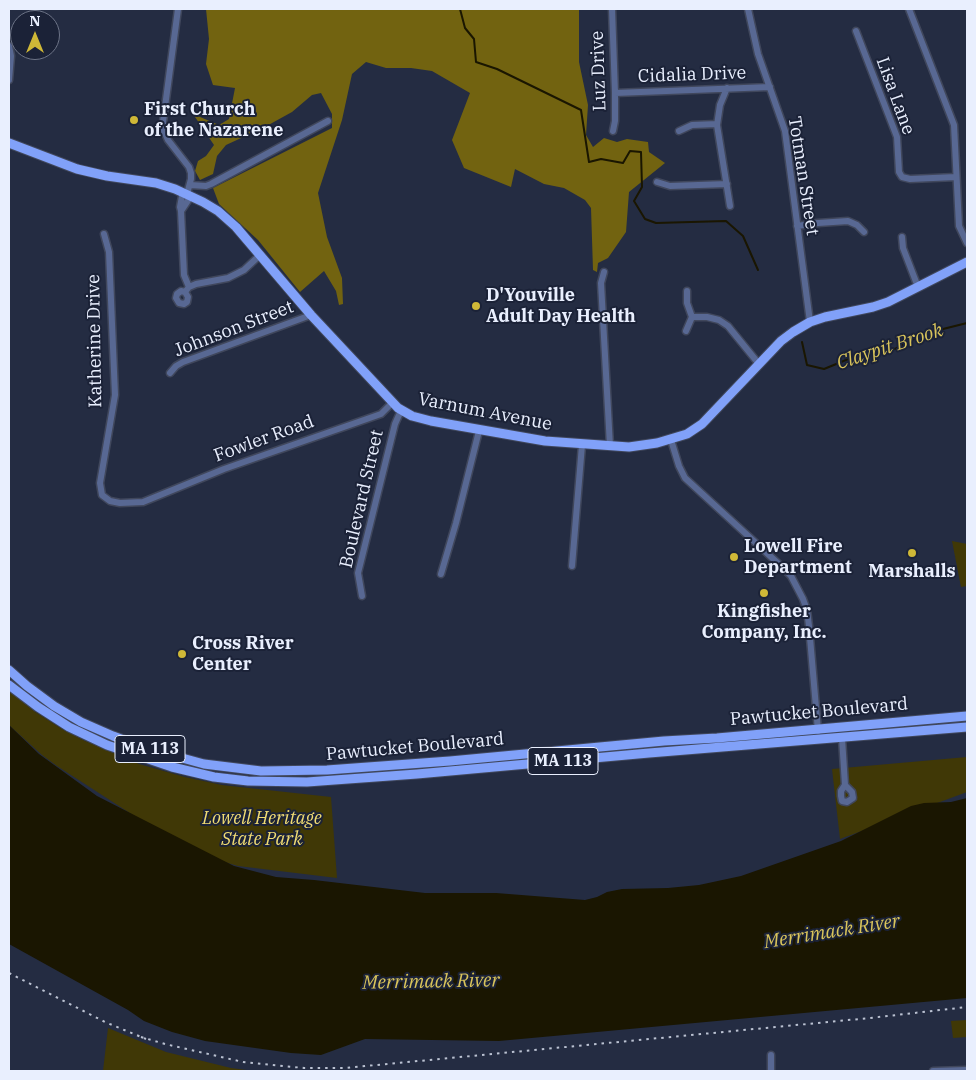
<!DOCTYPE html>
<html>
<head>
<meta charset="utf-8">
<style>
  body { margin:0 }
  #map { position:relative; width:976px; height:1080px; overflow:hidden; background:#242c42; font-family:"IBM Plex Serif",serif }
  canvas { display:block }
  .frame { position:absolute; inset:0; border:10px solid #e9effe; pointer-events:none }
  .north { position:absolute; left:10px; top:10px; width:50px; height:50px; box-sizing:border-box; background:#1b2237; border:1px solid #6d7487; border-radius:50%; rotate:0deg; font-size:14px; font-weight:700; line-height:20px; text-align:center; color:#e9effe }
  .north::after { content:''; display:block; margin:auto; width:18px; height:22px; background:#cfb837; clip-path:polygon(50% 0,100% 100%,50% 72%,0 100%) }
</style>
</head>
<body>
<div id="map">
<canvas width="976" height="1080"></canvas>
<div class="frame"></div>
<div class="north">N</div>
</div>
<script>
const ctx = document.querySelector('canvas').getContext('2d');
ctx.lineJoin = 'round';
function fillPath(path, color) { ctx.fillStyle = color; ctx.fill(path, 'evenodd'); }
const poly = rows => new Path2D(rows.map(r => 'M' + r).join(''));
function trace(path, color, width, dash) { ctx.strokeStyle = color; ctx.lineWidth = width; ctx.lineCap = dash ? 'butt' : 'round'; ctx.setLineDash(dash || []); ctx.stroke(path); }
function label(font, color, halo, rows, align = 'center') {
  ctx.font = font + ' "IBM Plex Serif",serif'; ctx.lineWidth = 4; ctx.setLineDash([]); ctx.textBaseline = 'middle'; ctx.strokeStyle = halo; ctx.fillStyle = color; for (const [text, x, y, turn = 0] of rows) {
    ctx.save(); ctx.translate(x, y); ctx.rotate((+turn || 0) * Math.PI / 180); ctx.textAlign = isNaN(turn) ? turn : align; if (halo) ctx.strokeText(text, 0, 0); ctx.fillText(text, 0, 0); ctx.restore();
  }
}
fillPath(poly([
  [952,541,967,544,967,586,961,587],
  [9,691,34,711,62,729,83,740,139,764,185,777,222,785,331,797,337,878,238,866,208,857,136,817,57,766,42,755,9,725],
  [967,757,967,792,840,839,832,769],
  [967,1020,967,1037,953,1038,951,1021],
  [108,1028,166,1052,231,1068,254,1071,103,1071]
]), '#403806');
fillPath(poly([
  [206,9,579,9,579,62,588,105,586,135,593,147,604,138,617,142,627,139,648,142,649,152,665,163,629,192,626,232,608,258,598,263,597,272,593,270,591,208,585,200,564,188,544,184,515,169,511,187,464,168,452,140,470,93,432,71,411,68,386,68,366,62,352,74,342,120,318,193,327,237,342,278,343,304,339,305,336,291,324,271,300,292,258,240,219,204,213,188,332,128,332,114,321,93,312,95,292,112,263,128,226,145,217,156,213,174,200,180,195,171,198,161,206,156,214,145,193,114,219,125,229,119,235,88,213,85,206,64,209,39]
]), '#726310');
fillPath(poly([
  [9,725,39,754,97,796,234,866,276,877,314,880,425,893,496,893,585,900,597,897,607,892,622,889,668,888,699,885,741,876,841,841,911,806,924,803,951,802,967,798,967,998,499,1041,365,1039,321,1055,291,1053,205,1041,172,1032,144,1021,128,1010,9,944]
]), '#1a1601');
trace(poly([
  [460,9,465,28,474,39,476,62,497,69,581,110,589,162,601,159,623,163,630,151,641,152,642,187,634,201,645,219,656,223,726,221,743,236,758,270],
  [802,342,807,365,824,369,868,351,883,347,895,349,923,334,967,323]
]), '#1a1601', 2);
const minor = poly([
  [178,9,163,122,164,131,168,140,189,167,191,173,191,179,187,194,189,199,181,211],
  [612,9,615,93,615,121,613,131],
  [748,9,758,54,785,131,810,322],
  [909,9,954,125,959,226,967,243],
  [856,31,897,137,899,172,902,177,910,179,956,177],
  [9,46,11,56,9,80],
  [727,88,720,105,717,125,730,206],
  [615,93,770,87],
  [679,131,692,125,717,124],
  [657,182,670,186,727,184],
  [190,185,206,186,211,184,328,121],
  [187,194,182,196,180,207,181,211,184,275,189,287],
  [797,226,818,223,848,221,857,225,864,232],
  [104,234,109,252,115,395,100,483,102,495,110,501,120,503,143,502,224,469,381,414,392,403],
  [902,237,903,248,918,287],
  [604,272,601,283,610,446],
  [185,292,181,291,177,294,176,298,179,303,184,304,187,302,188,297,185,292,189,287,196,284,228,278,244,270,260,255],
  [692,317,707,317,719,320,728,326,759,364],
  [686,331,692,317,687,303,687,291],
  [170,373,176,366,183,362,311,315],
  [671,440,679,466,685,478,781,566,791,576,803,599,807,610,809,626,818,731],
  [572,566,582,445],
  [441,574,456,523,479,431],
  [362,596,358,573,395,424,399,415,403,411],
  [842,738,845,785,852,792,853,798,847,802,842,801,841,796,841,791,845,785],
  [771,1071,771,1055],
  [933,1071,967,1070]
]);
const major = poly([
  [9,143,77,169,107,176,156,183,175,189,203,202,218,211,236,227,311,315,398,408,412,416,431,421,545,441,629,447,657,443,687,434,702,424,781,341,793,332,810,322,825,317,873,307,888,302,967,262],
  [9,670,27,686,54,706,81,722,113,736,142,747,204,764,261,771,327,770,450,761,664,741,717,738,967,716],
  [9,685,38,707,69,727,107,745,172,767,214,777,248,781,307,782,417,774,649,753,967,727]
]);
trace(minor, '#40475c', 9);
trace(major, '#40475c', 11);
trace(minor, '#586893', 6);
trace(major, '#81a1f9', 9);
trace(poly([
  [9,973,105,1022,146,1039],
  [141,1037,165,1044,243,1062,304,1068,345,1068,870,1018,967,1007]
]), '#bbc2d2', 2, [2.5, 5]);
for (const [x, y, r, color] of [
  [134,120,5,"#cfb837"],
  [476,306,5,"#cfb837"],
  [912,553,5,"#cfb837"],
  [734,557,5,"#cfb837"],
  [764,593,5,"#cfb837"],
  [182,654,5,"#cfb837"]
]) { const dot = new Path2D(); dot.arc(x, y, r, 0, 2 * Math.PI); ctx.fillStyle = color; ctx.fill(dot); trace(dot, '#1b2237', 2); }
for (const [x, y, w] of [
  [150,749,70],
  [563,761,70]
]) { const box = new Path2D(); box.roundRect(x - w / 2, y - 13.5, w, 27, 4); ctx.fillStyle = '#1b2237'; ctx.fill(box); trace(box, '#e9effe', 1); }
label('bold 16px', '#e9effe', null, [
  ["MA 113",150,749],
  ["MA 113",563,761]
]);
label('18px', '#e9effe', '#1b2237', [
  ["Luz Drive",599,71,-92],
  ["Cidalia Drive",692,75,-2],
  ["Lisa Lane",895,96,70],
  ["Totman Street",803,176,81],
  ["Johnson Street",234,329,-21],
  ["Katherine Drive",95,341,-91],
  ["Varnum Avenue",485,412,11],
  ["Fowler Road",264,439,-20],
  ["Boulevard Street",362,499,-77],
  ["Pawtucket Boulevard",819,712,-5],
  ["Pawtucket Boulevard",415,747,-5]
]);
label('bold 18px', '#e9effe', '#1b2237', [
  ["First Church",144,110],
  ["of the Nazarene",144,131],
  ["D'Youville",486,296],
  ["Adult Day Health",486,317],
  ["Lowell Fire",744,547],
  ["Department",744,568],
  ["Marshalls",912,572,"center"],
  ["Kingfisher",764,612,"center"],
  ["Company, Inc.",764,633,"center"],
  ["Cross River",192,644],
  ["Center",192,665]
], 'left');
label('italic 18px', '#f1dc73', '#1b2237', [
  ["Lowell Heritage",262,819],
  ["State Park",262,840]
]);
label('italic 19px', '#d9c45b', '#1b2237', [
  ["Claypit Brook",890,347,-18],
  ["Merrimack River",832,932,-9],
  ["Merrimack River",431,982,-1]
]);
</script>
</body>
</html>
